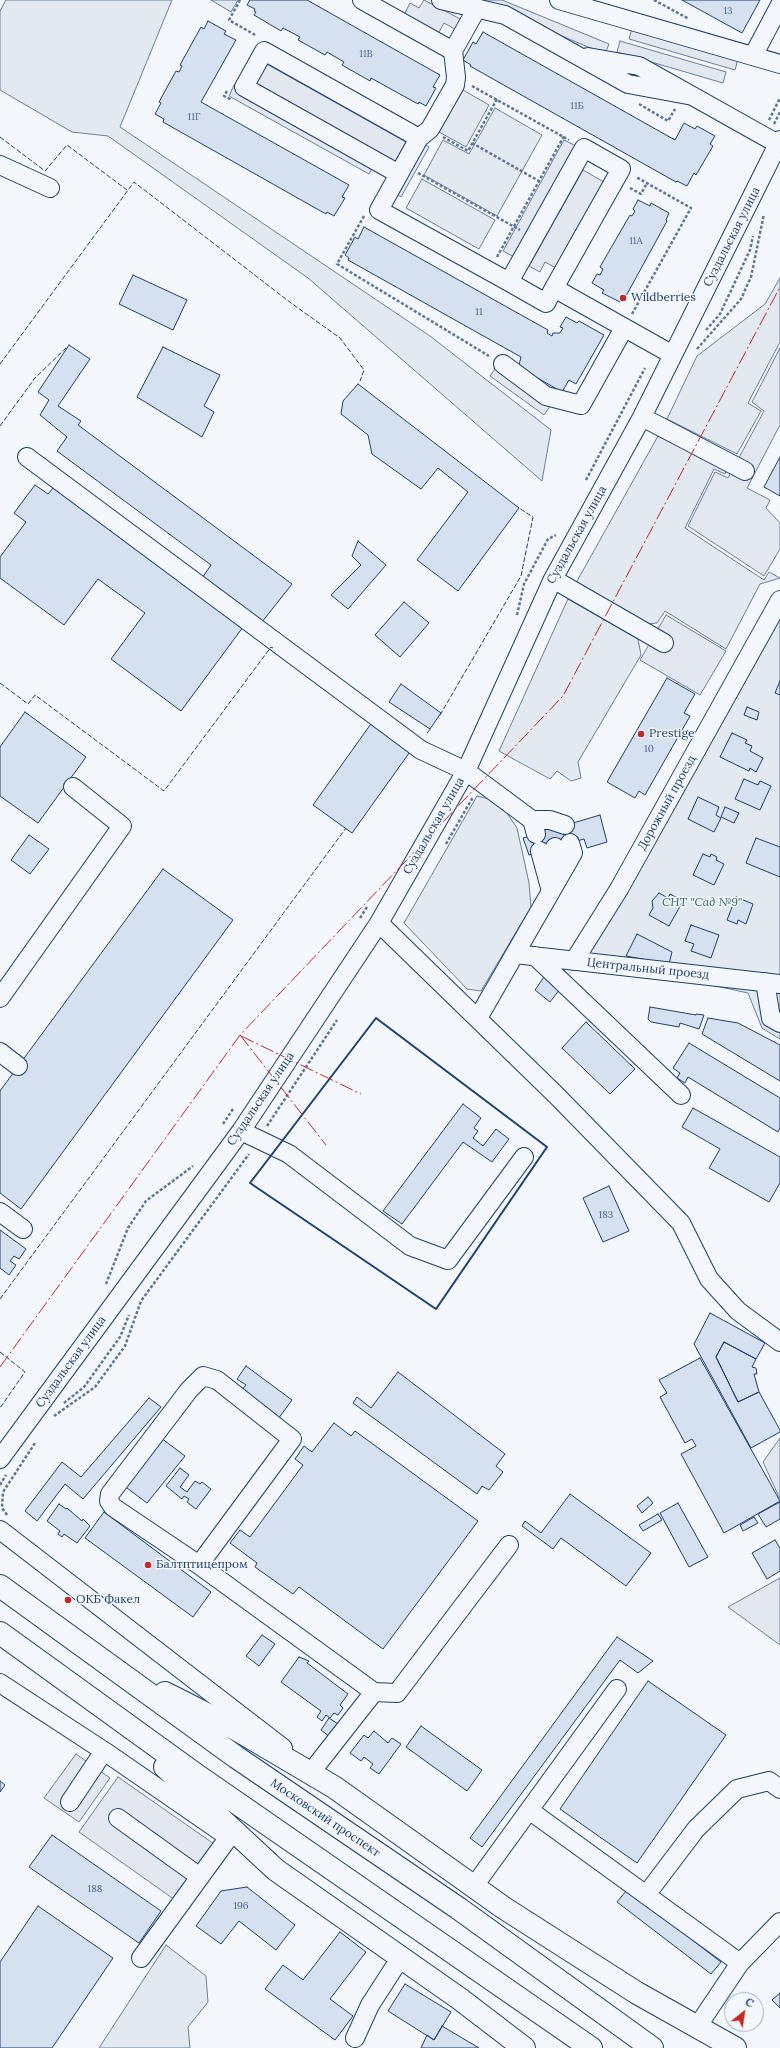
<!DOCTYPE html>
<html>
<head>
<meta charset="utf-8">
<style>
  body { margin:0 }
  #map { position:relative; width:780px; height:2048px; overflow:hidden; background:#f4f7fb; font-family:Lora,serif }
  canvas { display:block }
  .north { position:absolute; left:724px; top:1992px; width:40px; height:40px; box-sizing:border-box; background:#f4f7fb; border:1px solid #9eadc5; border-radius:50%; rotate:30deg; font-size:11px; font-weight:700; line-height:16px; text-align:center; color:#1d3f73 }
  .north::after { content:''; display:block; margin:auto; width:14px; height:18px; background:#c62828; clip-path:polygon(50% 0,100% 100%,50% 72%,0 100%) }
</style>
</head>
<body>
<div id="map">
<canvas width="780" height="2048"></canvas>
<div class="north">С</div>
</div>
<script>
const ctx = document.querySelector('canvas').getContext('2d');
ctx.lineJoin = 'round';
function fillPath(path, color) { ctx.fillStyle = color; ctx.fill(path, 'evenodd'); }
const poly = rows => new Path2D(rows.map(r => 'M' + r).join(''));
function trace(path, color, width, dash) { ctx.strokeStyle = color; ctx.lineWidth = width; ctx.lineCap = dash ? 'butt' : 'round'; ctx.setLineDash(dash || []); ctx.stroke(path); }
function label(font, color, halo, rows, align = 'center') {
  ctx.font = font + ' Lora,serif'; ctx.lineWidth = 3; ctx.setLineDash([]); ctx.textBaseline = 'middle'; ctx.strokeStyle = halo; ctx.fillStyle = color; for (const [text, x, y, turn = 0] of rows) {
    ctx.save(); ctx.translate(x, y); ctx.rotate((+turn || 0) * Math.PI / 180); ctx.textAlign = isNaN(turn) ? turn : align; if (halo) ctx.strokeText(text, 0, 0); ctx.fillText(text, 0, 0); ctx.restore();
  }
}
const green = poly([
  [6,0,172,0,120,127,430,336,551,430,542,481,308,278,108,136,72,132,0,90,0,11,6,0],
  [211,0,238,0,231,12,211,0],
  [463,90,489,105,466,147,439,132,463,90],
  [495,108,542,135,497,216,424,175,443,140,469,154,495,108],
  [422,179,495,220,479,249,406,208,422,179],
  [780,278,780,342,748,403,761,411,737,454,667,419,697,356,765,304,780,278],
  [658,436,727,469,725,474,714,469,685,528,764,580,769,572,780,578,760,584,726,649,665,611,657,623,648,624,576,583,658,436],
  [568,599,638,639,641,655,578,762,581,778,571,781,557,771,550,779,499,751,568,599],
  [780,600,780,1039,762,1028,748,993,584,957,780,600],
  [477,796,489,799,505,810,517,828,529,883,531,907,481,991,467,989,404,923,477,796],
  [166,1945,206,1976,208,2002,188,2027,190,2048,99,2048,166,1945]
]);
fillPath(green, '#e3e9f0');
trace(green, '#687fa3', 1);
const parking = poly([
  [424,0,464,21,458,31,444,23,438,34,404,15,410,3,419,8,424,0],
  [468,0,502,0,609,44,605,54,483,3,468,0],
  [632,28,738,59,735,70,629,39,632,28],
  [620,41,726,72,723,83,617,52,620,41],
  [263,62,406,142,395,162,252,82,263,62],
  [234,85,375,163,369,174,229,96,234,85],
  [564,140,576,146,514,257,503,251,564,140],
  [421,142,429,147,401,197,393,192,421,142],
  [583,170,604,182,556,268,545,262,540,272,529,266,583,170],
  [780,348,780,425,747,488,770,500,766,508,780,523,780,549,764,576,688,526,715,472,728,478,764,411,752,402,780,348],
  [497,366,551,405,544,415,490,376,497,366],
  [666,615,726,651,700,695,640,660,666,615],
  [780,1438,780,1499,763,1462,780,1438],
  [780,1578,780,1645,728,1607,780,1578],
  [76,1754,110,1778,79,1822,44,1798,76,1754],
  [118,1777,214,1844,175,1900,79,1832,118,1777]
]);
fillPath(parking, '#e3e8f0');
trace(parking, '#687fa3', 1);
const building = poly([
  [250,0,307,0,440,75,433,87,436,88,426,106,419,102,418,104,371,78,370,81,342,65,344,62,327,52,325,55,298,40,300,37,283,28,281,31,254,15,256,12,254,11,255,9,247,5,250,0],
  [682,0,760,0,742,33,682,0],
  [208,21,226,31,224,34,236,40,201,102,349,185,342,197,345,198,334,216,327,212,326,214,163,122,164,119,155,114,161,103,159,102,176,71,179,72,182,66,180,65,201,27,204,29,208,21],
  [483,32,675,140,684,123,695,129,697,126,715,136,710,144,713,146,696,175,694,173,687,186,677,181,676,182,470,66,471,65,463,60,473,42,476,44,483,32],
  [638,200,650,206,651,203,669,213,666,220,667,221,626,296,624,295,620,302,602,293,604,290,592,283,597,274,600,275,603,269,600,267,630,215,632,216,635,211,633,209,638,200],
  [364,227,548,330,547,333,552,336,553,333,560,333,563,328,560,327,566,317,577,323,579,321,604,335,576,384,569,380,562,392,522,369,519,365,521,357,348,260,349,258,345,255,355,237,358,239,364,227],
  [133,275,187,300,173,330,119,304,133,275],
  [69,345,90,359,58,406,81,421,78,425,292,584,262,622,202,578,211,565,57,451,67,437,40,415,49,400,38,392,69,345],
  [163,347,220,375,204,406,214,412,202,437,137,397,163,347],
  [358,384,519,508,458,591,417,560,468,492,438,468,421,489,372,454,368,435,341,414,343,401,358,384],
  [780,457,780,496,764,487,780,457],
  [35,485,48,494,53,488,243,627,181,711,111,659,145,613,98,579,64,625,0,578,0,557,26,522,14,513,35,485],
  [358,541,386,565,348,609,331,595,361,565,352,556,358,541],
  [404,602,429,623,400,657,375,635,404,602],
  [667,678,695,694,684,713,690,716,645,795,639,791,635,798,607,782,667,678],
  [780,681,780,695,775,693,780,681],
  [401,684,441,713,430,729,389,702,401,684],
  [747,707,759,712,757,720,744,715,747,707],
  [25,712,86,757,38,823,0,796,0,747,25,712],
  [373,721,412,749,352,833,313,805,373,721],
  [732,733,747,740,745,743,752,746,750,751,763,758,756,772,750,768,749,771,720,757,732,733],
  [744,779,758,785,760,781,771,786,760,810,735,799,744,779],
  [698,797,719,807,716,815,721,818,714,832,688,819,698,797],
  [725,807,739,813,734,823,721,817,725,807],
  [600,815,607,842,587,848,584,839,529,855,523,838,600,815],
  [29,835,49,849,30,874,11,860,29,835],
  [756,838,780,847,780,877,746,863,756,838],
  [703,854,710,857,711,854,717,857,716,860,724,864,714,885,693,875,703,854],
  [163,869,233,920,21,1209,0,1193,0,1091,163,869],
  [659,893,668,898,670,894,683,901,669,926,649,915,653,908,652,901,659,893],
  [736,897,753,904,746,924,738,920,737,924,727,920,736,897],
  [691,925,719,935,711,958,691,951,694,944,685,941,691,925],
  [637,934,672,952,669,964,626,956,637,934],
  [544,977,560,989,550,1002,535,990,544,977],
  [650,1007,696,1015,696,1014,704,1015,699,1029,680,1023,679,1027,651,1022,648,1019,650,1007],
  [708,1018,738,1023,780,1045,780,1081,702,1034,708,1018],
  [586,1022,635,1069,610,1094,562,1048,586,1022],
  [689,1043,780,1098,780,1128,778,1132,688,1077,685,1083,677,1078,680,1073,673,1068,689,1043],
  [463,1104,481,1118,474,1128,478,1131,473,1138,483,1146,496,1129,509,1139,492,1162,463,1142,402,1224,383,1211,463,1104],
  [693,1108,780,1157,780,1183,769,1202,709,1168,720,1149,682,1127,693,1108],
  [609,1186,629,1231,603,1242,583,1198,609,1186],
  [0,1230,26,1249,19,1259,14,1256,10,1261,16,1265,9,1275,0,1268,0,1230],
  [710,1313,765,1343,756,1359,724,1342,716,1357,738,1402,759,1392,780,1430,780,1432,751,1448,694,1344,710,1313],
  [724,1342,756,1359,752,1367,756,1368,757,1374,754,1374,759,1392,738,1402,716,1357,724,1342],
  [700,1358,780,1501,724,1533,681,1454,696,1446,692,1439,685,1443,660,1397,667,1393,659,1380,700,1358],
  [246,1366,292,1400,278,1419,241,1391,246,1385,237,1379,246,1366],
  [398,1372,505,1454,496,1466,503,1472,489,1490,482,1486,477,1494,353,1403,357,1397,371,1408,398,1372],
  [149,1398,161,1407,83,1499,65,1484,37,1521,25,1511,62,1462,81,1477,149,1398],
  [334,1423,351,1436,355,1431,478,1521,383,1649,299,1587,293,1594,255,1567,257,1563,230,1543,240,1530,250,1537,303,1465,295,1459,304,1446,312,1452,334,1423],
  [161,1438,185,1456,147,1503,123,1485,161,1438],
  [180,1468,189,1475,180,1487,187,1492,195,1481,200,1484,202,1482,211,1489,196,1509,187,1502,189,1499,184,1496,182,1499,166,1486,180,1468],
  [570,1494,651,1553,626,1586,561,1538,553,1549,522,1526,525,1521,541,1533,570,1494],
  [648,1497,653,1503,642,1513,637,1506,648,1497],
  [780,1502,780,1519,766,1527,758,1514,780,1502],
  [678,1503,708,1557,689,1567,660,1513,678,1503],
  [59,1504,66,1509,67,1508,82,1521,83,1519,90,1526,77,1543,64,1534,62,1537,58,1534,60,1531,47,1521,59,1504],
  [104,1512,211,1592,193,1617,85,1538,104,1512],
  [658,1514,662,1520,643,1531,639,1525,658,1514],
  [754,1517,758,1523,743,1531,740,1525,754,1517],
  [775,1540,780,1548,780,1571,767,1579,752,1553,775,1540],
  [262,1635,275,1644,259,1666,246,1656,262,1635],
  [617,1637,653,1661,638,1673,620,1660,482,1847,470,1838,617,1637],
  [299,1657,309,1661,307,1663,348,1694,340,1705,343,1708,338,1715,334,1713,330,1718,326,1715,322,1721,317,1717,321,1711,281,1682,299,1657],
  [648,1681,726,1735,637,1863,560,1809,648,1681],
  [329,1718,338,1724,330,1737,321,1730,329,1718],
  [421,1726,482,1770,467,1791,406,1747,421,1726],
  [374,1731,388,1743,392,1738,401,1744,379,1774,370,1768,373,1764,364,1757,361,1761,350,1753,364,1735,368,1738,374,1731],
  [0,1781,5,1785,0,1792,0,1781],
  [52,1835,161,1911,139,1943,29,1867,52,1835],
  [247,1887,295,1925,276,1950,239,1921,221,1944,196,1926,221,1891,247,1887],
  [627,1890,721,1962,711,1974,617,1902,627,1890],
  [38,1906,113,1958,52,2048,0,2048,0,1962,38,1906],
  [340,1932,366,1952,330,1999,353,2016,335,2040,265,1989,283,1965,303,1980,340,1932],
  [405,1984,451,2012,434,2040,388,2011,405,1984],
  [780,1993,780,2008,772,2000,780,1993],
  [442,2026,479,2048,421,2048,427,2035,434,2040,442,2026]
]);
fillPath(building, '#d5e0f0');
trace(building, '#1d3f73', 1);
trace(poly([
  [551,829,555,847]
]), '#c9d2e0', 18, [18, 9]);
const minor = poly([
  [362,0,453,51],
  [441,0,505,15,628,84,693,96],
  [559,0,780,64],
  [477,8,453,51,456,77,455,85,430,129,419,138,379,210,509,282],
  [753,56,780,5],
  [588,57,639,66,778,144],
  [0,165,50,188],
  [399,174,244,87,264,51,419,138],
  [554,288,546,303,509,282,584,148,621,169,554,288,673,355],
  [503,364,546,396,581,405,624,328],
  [642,417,745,471],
  [27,457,421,750,466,771,532,820,536,834],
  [553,579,664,643],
  [532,820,550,820,565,825],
  [555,847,561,874],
  [540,851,551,891],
  [379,923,556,1095,681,1223,709,1279,738,1311,780,1342],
  [515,954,780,984],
  [535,956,681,1095],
  [574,961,619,889,780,600],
  [765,982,771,1018,780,1023],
  [0,998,122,826,73,787],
  [478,1018,573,853,570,843],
  [0,1052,18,1066],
  [241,1131,289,1154,410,1246,448,1260,524,1157],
  [0,1212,23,1229],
  [0,1459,241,1131,379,923,466,771,553,579,642,417,780,140],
  [0,1530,283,1748],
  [199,1565,292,1439,217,1380,203,1376,189,1390,110,1494,109,1501,113,1507,199,1565,374,1692],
  [0,1683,104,1751,230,1838],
  [312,1771,374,1692,397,1693,509,1545],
  [70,1802,104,1751],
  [529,1810,740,1963],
  [118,1818,200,1877],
  [474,1886,617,1689],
  [646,1895,696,1829,737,1789,769,1781,780,1789],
  [141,1958,229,1837],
  [697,2027,740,1963,780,1922],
  [355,2038,370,2005,401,1957]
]);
const major = poly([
  [0,1586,236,1757,458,1908,652,2048],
  [0,1633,195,1774,591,2048],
  [165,1693,234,1728,334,1787,504,1908,637,1993,735,2048],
  [165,1767,276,1870,460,1999,524,2048]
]);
trace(minor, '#1d3f73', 20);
trace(major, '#1d3f73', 24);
trace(poly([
  [240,0,229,20,257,36],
  [654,0,689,19],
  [472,86,569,140],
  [227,91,224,96,232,100],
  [639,104,668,121,675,109],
  [769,120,780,98],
  [774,124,780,112],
  [443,137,468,151,497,99],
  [472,143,539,181],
  [418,173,520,230],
  [630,188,641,194,647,183],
  [364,216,337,264,489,356],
  [497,257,564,136],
  [632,314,691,208,636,177],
  [706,330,720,314,750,250,753,236],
  [697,349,741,299,751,277,764,214],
  [586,480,645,368],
  [517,615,524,584,548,539,556,535],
  [446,844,473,797],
  [360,918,367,907],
  [223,1124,233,1109],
  [267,1126,337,1020],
  [106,1284,128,1228,146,1201,193,1166],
  [64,1403,84,1387,120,1337,129,1315],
  [54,1416,95,1387,125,1346,141,1301,249,1154],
  [0,1485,6,1475],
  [7,1515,2,1508,3,1492,35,1443]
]), '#5e769c', 2.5, [3, 2]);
trace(minor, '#f4f7fb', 18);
trace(major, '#f4f7fb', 22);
trace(poly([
  [0,137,45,171,67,145,127,190],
  [0,364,134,182,291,303,340,338,364,370,360,381],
  [0,426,35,378,66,348],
  [0,683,28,704,35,695,164,791,271,647,273,648],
  [440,715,521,576,533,517,519,508],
  [427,733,431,728],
  [0,1299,346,828],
  [0,1352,25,1372,0,1408]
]), '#1d3f73', 1, [5, 2]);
trace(poly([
  [376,1018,547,1147,436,1309,250,1183,376,1018]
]), '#1d3f73', 2);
trace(poly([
  [240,1035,326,1145],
  [241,1036,361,1094],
  [0,1367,240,1035,563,696,780,287]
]), '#c62828', 1, [14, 3, 2, 3]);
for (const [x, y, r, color] of [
  [623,298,4,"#c62828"],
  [641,734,4,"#c62828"],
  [148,1565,4,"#c62828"],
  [68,1600,4,"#c62828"]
]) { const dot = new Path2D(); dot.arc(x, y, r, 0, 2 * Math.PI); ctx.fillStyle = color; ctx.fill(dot); trace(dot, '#f4f7fb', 1.5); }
label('10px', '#4b6792', null, [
  ["13",728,11],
  ["11В",366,54],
  ["11Б",577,106],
  ["11Г",194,117],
  ["11А",636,241],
  ["11",479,312],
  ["10",649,749],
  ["183",606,1215],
  ["188",95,1889],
  ["196",241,1906]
]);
label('12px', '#1d3f73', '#f4f7fb', [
  ["Суздальская улица",732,237,-63],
  ["Суздальская улица",577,535,-61],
  ["Дорожный проезд",667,803,-61],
  ["Суздальская улица",434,826,-60],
  ["Центральный проезд",648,969,6],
  ["Суздальская улица",261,1099,-56],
  ["Суздальская улица",71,1362,-54],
  ["Московский проспект",325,1818,34]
]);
label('12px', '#1d3f73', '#f4f7fb', [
  ["Wildberries",631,298],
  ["Prestige",649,734],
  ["Балтптицепром",156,1565],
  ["ОКБ Факел",76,1600]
], 'left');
label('italic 12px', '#2c6c60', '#f4f7fb', [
  ["СНТ \"Сад №9\"",702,903]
]);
</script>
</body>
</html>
